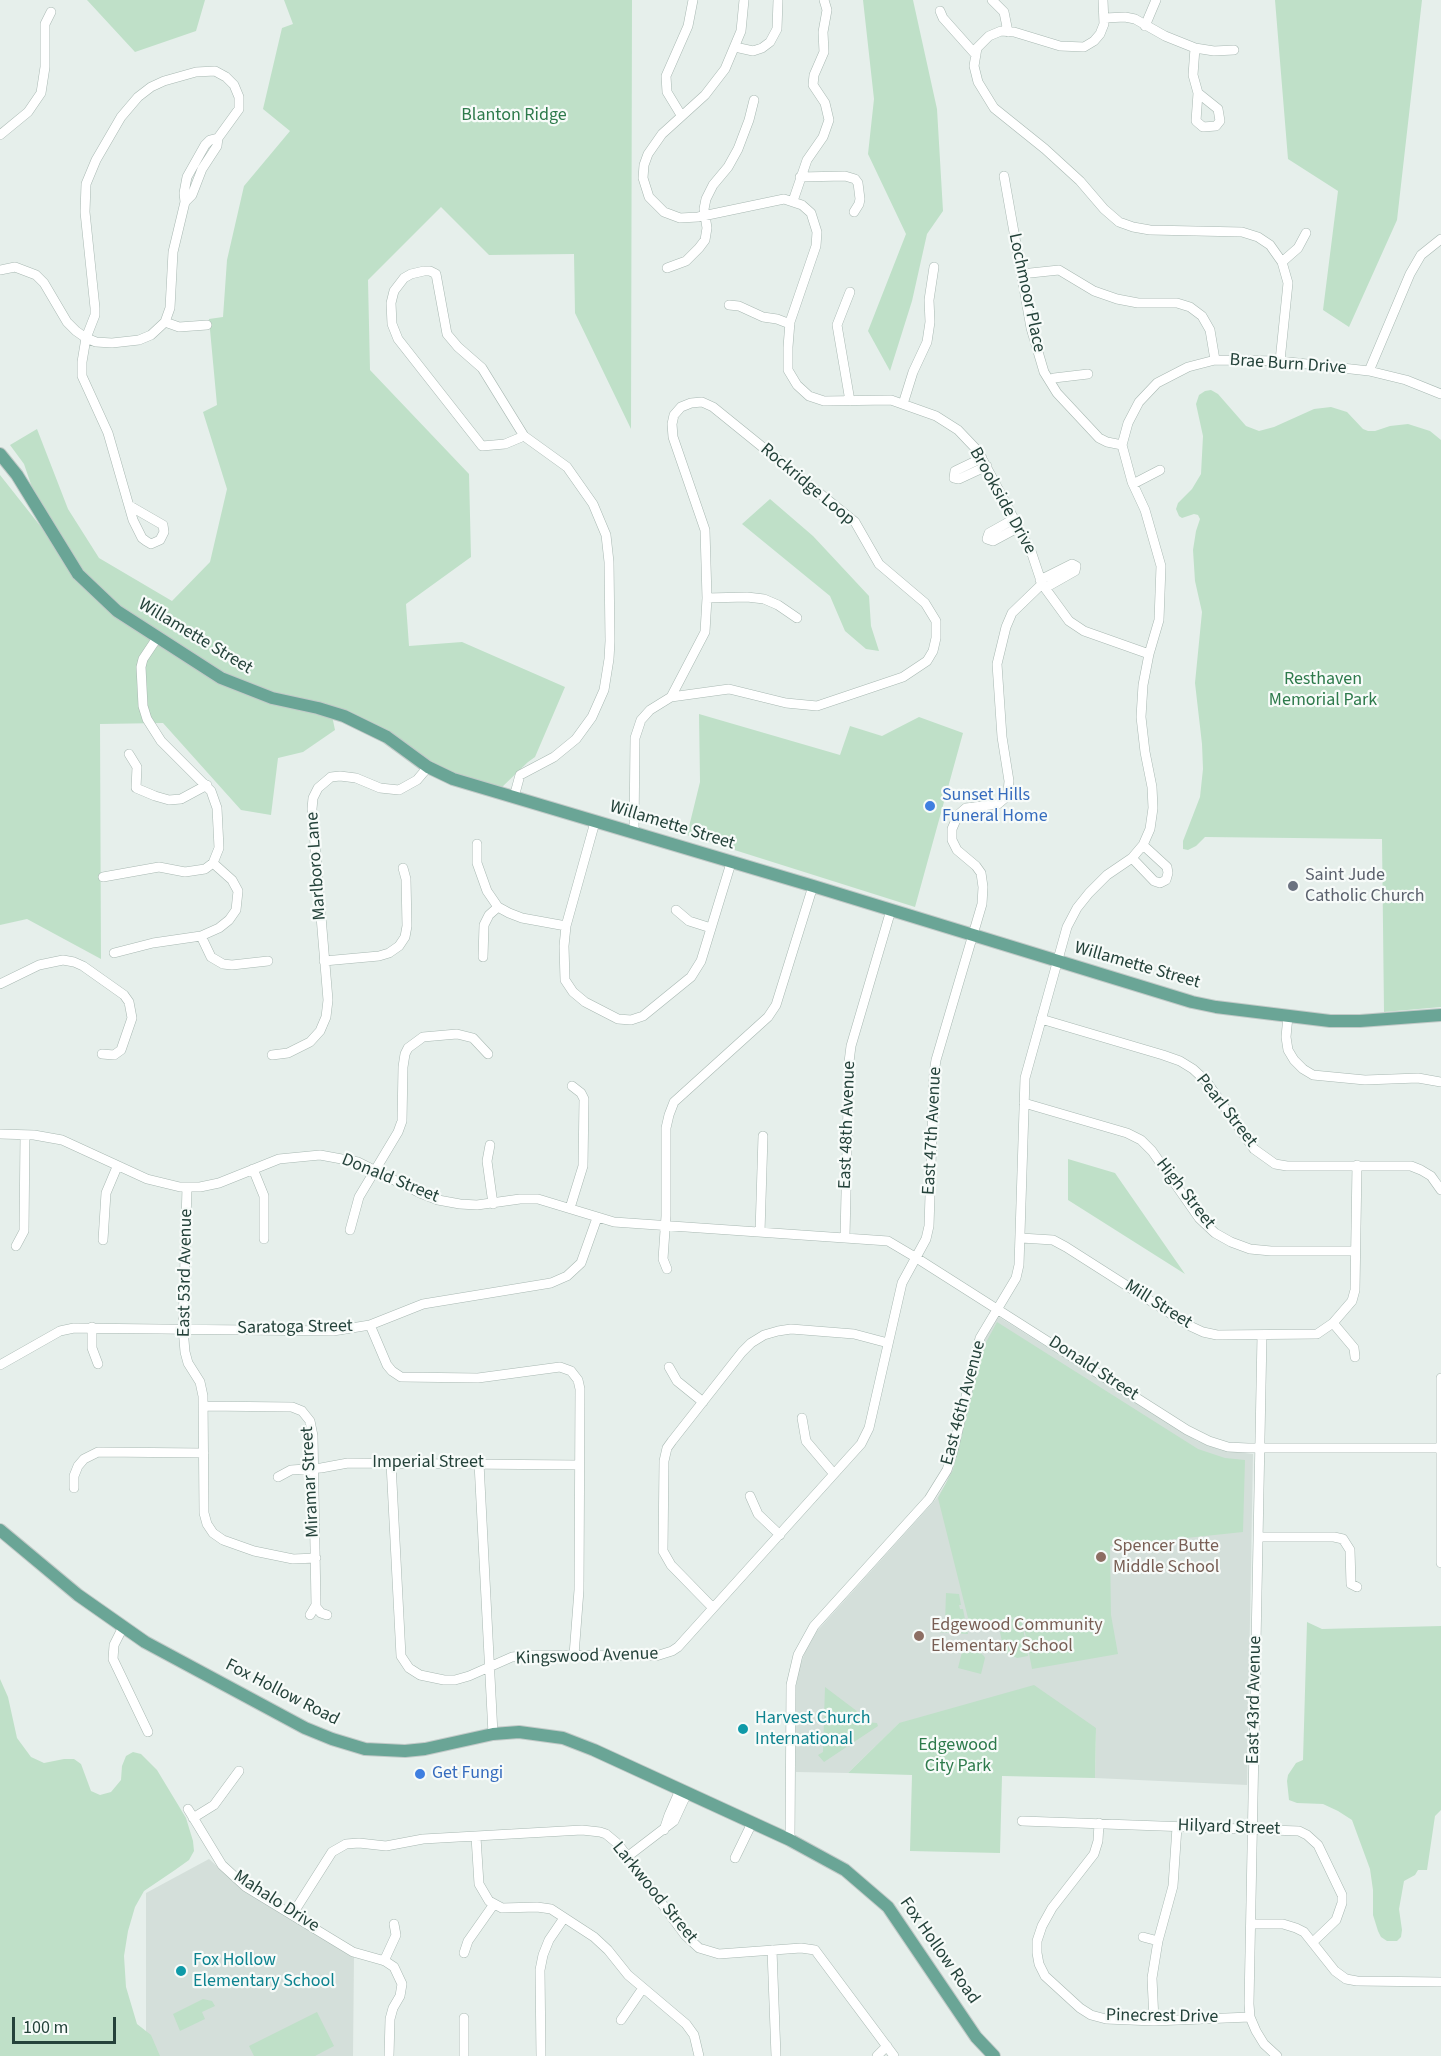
<!DOCTYPE html>
<html>
<head>
<meta charset="utf-8">
<style>
  body { margin:0 }
  #map { position:relative; width:1441px; height:2056px; overflow:hidden; background:#e6efeb; font-family:"Source Sans 3",sans-serif }
  canvas { display:block }
  .scale { position:absolute; left:12px; top:2017px; width:104px; height:27px; box-sizing:border-box; border:3px solid #24423a; border-top:0; padding-left:8px; font-size:18px; line-height:21px; white-space:nowrap; color:#24423a; -webkit-text-stroke:4px #f7fbf9; paint-order:stroke }
</style>
</head>
<body>
<div id="map">
<canvas width="1441" height="2056"></canvas>
<div class="scale">100 m</div>
</div>
<script>
const ctx = document.querySelector('canvas').getContext('2d');
ctx.lineJoin = 'round';
function fillPath(path, color) { ctx.fillStyle = color; ctx.fill(path, 'evenodd'); }
const poly = rows => new Path2D(rows.map(r => 'M' + r).join(''));
function trace(path, color, width, dash) { ctx.strokeStyle = color; ctx.lineWidth = width; ctx.lineCap = dash ? 'butt' : 'round'; ctx.setLineDash(dash || []); ctx.stroke(path); }
function label(font, color, halo, rows, align = 'center') {
  ctx.font = font + ' "Source Sans 3",sans-serif'; ctx.lineWidth = 4.5; ctx.setLineDash([]); ctx.textBaseline = 'middle'; ctx.strokeStyle = halo; ctx.fillStyle = color; for (const [text, x, y, turn = 0] of rows) {
    ctx.save(); ctx.translate(x, y); ctx.rotate((+turn || 0) * Math.PI / 180); ctx.textAlign = isNaN(turn) ? turn : align; if (halo) ctx.strokeText(text, 0, 0); ctx.fillText(text, 0, 0); ctx.restore();
  }
}
fillPath(poly([
  [999,1317,1197,1441,1221,1450,1253,1454,1247,1785,1095,1778,1096,1728,899,1723,848,1773,796,1772,795,1692,799,1669,805,1652,817,1631,936,1499,946,1483,957,1455,981,1348,994,1320],
  [209,1859,239,1886,354,1956,353,2056,143,2056,146,2052,146,1893]
]), '#d4dfda');
fillPath(poly([
  [87,0,205,0,196,31,135,52],
  [284,0,632,0,631,429,575,313,574,254,489,255,441,207,368,280,370,370,469,474,471,557,406,604,409,646,462,642,565,687,535,757,528,762,501,788,453,773,440,767,390,733,349,711,319,702,281,695,252,686,226,674,121,608,96,588,77,564,35,496,24,464,10,445,37,429,68,509,99,558,172,601,210,562,227,489,203,412,217,405,209,319,223,317,227,260,244,186,290,131,263,109,282,28,293,24],
  [863,0,913,0,937,109,943,211,927,234,912,301,890,371,868,331,906,234,868,154,874,99],
  [1275,0,1422,0,1397,220,1349,327,1323,310,1338,191,1288,159],
  [1211,390,1218,394,1246,426,1259,431,1274,427,1314,409,1331,407,1347,412,1363,429,1368,431,1375,431,1390,426,1408,424,1430,431,1441,440,1441,1007,1384,1012,1382,839,1205,837,1196,846,1188,850,1183,849,1183,841,1200,797,1203,769,1202,744,1195,683,1202,612,1195,581,1193,550,1196,531,1200,519,1198,515,1194,514,1182,518,1179,516,1176,509,1178,503,1192,489,1201,474,1203,436,1196,404,1199,395,1205,391],
  [0,475,83,580,221,678,331,711,335,730,303,752,278,758,271,815,241,810,163,723,100,724,101,959,27,919,0,925],
  [770,499,813,536,869,596,871,626,879,651,866,649,845,631,830,596,742,524],
  [699,714,840,755,850,726,882,736,919,717,963,733,915,907,687,835,700,782],
  [1068,1159,1115,1173,1185,1274,1068,1200],
  [997,1322,1198,1449,1225,1458,1245,1460,1243,1532,1110,1546,1111,1615,1118,1654,1032,1669,1022,1616,970,1626,938,1498,953,1470,984,1346],
  [946,1593,959,1594,961,1605,959,1605,960,1609,963,1609,968,1634,937,1632,938,1622,945,1622],
  [1021,1617,1028,1656,1017,1658,1004,1652,1000,1632,1011,1630,1009,1619],
  [1307,1622,1322,1629,1441,1626,1441,1810,1435,1816,1427,1870,1418,1870,1415,1875,1404,1881,1399,1909,1402,1930,1401,1937,1397,1941,1387,1941,1381,1937,1378,1931,1373,1915,1373,1890,1370,1869,1352,1820,1338,1811,1323,1804,1297,1803,1289,1800,1287,1781,1288,1775,1296,1763,1303,1760],
  [964,1644,975,1648,984,1656,985,1658,981,1674,958,1668],
  [0,1679,8,1697,17,1738,31,1757,44,1763,64,1759,74,1759,81,1764,91,1791,100,1795,111,1792,121,1780,122,1766,126,1756,133,1752,141,1754,157,1770,186,1818,193,1841,194,1851,189,1860,175,1870,144,1891,135,1907,128,1931,124,1956,126,1987,137,2024,151,2035,160,2056,0,2056],
  [1034,1685,1096,1728,1095,1778,1002,1776,1000,1853,910,1851,912,1775,848,1773,899,1723],
  [825,1687,866,1718,866,1722,877,1723,878,1726,824,1762,818,1755,823,1752],
  [203,1999,212,2001,215,2006,202,2012,205,2019,180,2031,173,2014],
  [317,2012,334,2046,315,2056,254,2056,249,2046]
]), '#bfe0c8');
const minor = poly([
  [744,0,741,31,725,69,705,95,662,134,648,154,644,165,643,178,649,197,664,212,680,218,698,217,784,199,802,205,811,213,817,232,816,246,790,322,788,347,788,370,797,385,809,396,824,401,891,400,936,416,958,430,978,451,1031,551,1042,584,1069,621,1084,631,1149,654],
  [992,0,1004,12,1008,32],
  [1103,0,1104,24,1100,34,1094,41,1084,47,1060,46,1014,32,1001,31,989,36,977,48,974,66,978,82,994,108,1045,149,1080,181,1104,209,1119,222,1133,227,1150,230,1242,232,1258,237,1270,245,1282,262,1288,283,1280,361],
  [940,11,943,18,976,55],
  [1105,18,1125,17,1135,19,1165,36,1195,48,1214,51,1234,50],
  [1145,26,1156,0],
  [735,47,753,51,762,48,770,42,777,29,778,0],
  [1195,48,1193,75,1198,93,1196,121,1203,127,1216,126,1220,121,1218,109,1198,93],
  [681,115,667,92,666,76,688,26,693,0],
  [0,135,28,112,41,93,45,67,45,24,51,12],
  [1004,176,1031,328,1044,372,1057,393,1099,438,1107,442,1122,445],
  [800,177,845,176,855,179,858,183,860,199,859,204,854,212],
  [793,201,807,160,823,137,829,120,825,103,813,85,814,75,824,52,823,32,827,10,824,0],
  [1282,262,1298,248,1306,233],
  [667,268,686,261,699,248,705,240,707,228,704,209,706,199,713,185,728,167,738,149,749,120,754,100],
  [0,270,15,267,36,275,44,283,67,322,76,331,86,338,96,342,112,343,139,340,151,335,165,322,170,308,173,252,185,202,184,193,187,177,205,145,210,140,218,138],
  [1021,274,1059,270,1094,291,1117,299,1138,303,1177,303,1190,307,1202,316,1210,330,1215,360],
  [850,292,837,325,850,401],
  [729,305,739,306,763,317,777,319,790,324],
  [165,322,179,327,207,325],
  [1369,371,1410,274,1421,255,1441,239],
  [1049,380,1054,378,1088,374],
  [903,404,913,372,927,342,930,322,929,300,934,267],
  [982,458,955,471,954,478,959,479,987,466],
  [1133,484,1160,470],
  [130,506,163,525,164,532,160,540,151,544,146,541,142,538,133,520,108,433,82,376,82,362,86,338,95,315,95,308,85,212,86,184,96,160,121,117,138,97,151,87,164,81,196,72,215,71,226,77,234,85,239,97,239,109,218,138,217,146,202,169,192,195,185,202],
  [1014,519,989,533,987,539,993,541,1019,527],
  [1040,580,1072,564,1076,566,1075,571,1045,588],
  [707,598,747,597,764,599,778,605,797,618],
  [129,754,137,767,136,788,155,796,169,800,181,799,207,785],
  [514,797,520,775,554,757,576,739,592,717,604,690,609,659,610,641,609,562,606,535,593,504,567,467,524,436,482,368,458,347,447,334,436,274,430,271,424,271,411,274,404,278,394,291,391,303,392,324,398,339,482,446,505,444,524,436],
  [595,822,566,926,564,946,565,980,573,992,585,1002,618,1019,631,1020,643,1016,691,977,701,961,731,863],
  [634,833,635,738,641,720,650,710,671,697,729,689,786,703,817,706,903,677,927,661,933,651,936,638,936,621,925,603,879,564,855,522,713,407,702,402,691,403,681,407,674,415,672,424,673,437,705,530,707,598,705,632,671,697],
  [477,844,477,863,487,891,498,907,489,915,484,925,483,957],
  [1132,858,1154,881,1160,883,1166,880,1168,873,1167,867,1143,845],
  [103,877,159,867,185,872,205,869,213,863,219,848,217,808,211,791,161,741,147,719,143,706,141,667,143,659,157,638],
  [498,907,509,913,522,918,566,926],
  [676,910,689,921,711,928],
  [201,936,211,957,223,964,232,965,268,961],
  [114,953,153,943,201,936,219,928,229,920,236,910,238,891,232,880,213,863],
  [324,961,379,956,389,953,399,946,405,937,407,926,406,879,403,868],
  [0,984,39,965,63,960,74,962,83,966,124,995,129,1002,132,1018,121,1050,114,1055,102,1054],
  [1288,1016,1286,1037,1288,1050,1294,1060,1303,1069,1313,1075,1365,1080,1418,1078,1441,1082],
  [1041,1019,1163,1055,1180,1061,1193,1069,1206,1081,1254,1149,1275,1164,1287,1166,1411,1166,1421,1170,1431,1176,1441,1190],
  [272,1055,288,1053,310,1042,320,1031,326,1017,328,1000,312,809,313,798,318,788,331,777,340,776,356,778,380,788,399,790,417,780,428,767],
  [1024,1103,1127,1133,1141,1140,1152,1151,1199,1218,1215,1233,1231,1242,1250,1249,1271,1251,1355,1251],
  [0,1134,34,1135,62,1140,147,1179,180,1187,200,1187,219,1183,279,1159,320,1155,358,1162,420,1193,438,1200,460,1204,477,1205,520,1199,538,1199,614,1222,888,1241,915,1257,1187,1430,1209,1441,1228,1447,1248,1448,1441,1448],
  [490,1145,487,1161,493,1204],
  [253,1169,264,1196,264,1239],
  [187,1187,183,1328,185,1352,188,1363,200,1382,203,1396,204,1513,207,1524,213,1533,223,1540,254,1551,293,1559,316,1558],
  [570,1208,583,1166,584,1099,581,1093,572,1086],
  [350,1230,359,1197,398,1132,402,1121,403,1067,405,1054,408,1048,423,1037,457,1034,473,1038,488,1054],
  [760,1232,763,1136],
  [845,1237,849,1062,851,1046,891,910],
  [1021,1238,1053,1240,1066,1247,1190,1326,1203,1332,1217,1335,1317,1334,1333,1323,1352,1301,1355,1290,1357,1165],
  [103,1240,106,1193,117,1167],
  [16,1246,24,1231,25,1135],
  [667,1269,663,1259,666,1216,666,1128,669,1115,674,1102,768,1017,776,1005,813,886],
  [1333,1323,1354,1348,1355,1357],
  [370,1325,387,1365,392,1371,401,1377,478,1378,560,1367,571,1371,578,1380,580,1389,579,1590,574,1655],
  [92,1327,92,1348,98,1364],
  [1262,1335,1249,2004,1250,2017,1256,2031,1264,2044,1277,2056],
  [0,1365,60,1331,74,1328,333,1331,370,1325,423,1304,551,1283,567,1276,581,1263,597,1218],
  [669,1367,677,1381,703,1402],
  [1441,1378,1441,1563],
  [204,1406,292,1407,302,1411,310,1421,313,1436,316,1605,310,1615],
  [802,1418,806,1441,834,1474],
  [391,1463,401,1656,409,1668,420,1675,444,1680,455,1680,469,1676,512,1657,531,1655,656,1656,672,1651,678,1647,861,1444,869,1428,902,1283,926,1239,929,1226,934,1073,936,1060,982,904,983,887,981,873,976,866,957,850,952,840,952,829,958,815,966,808,998,804,1005,798,1008,793,1009,781,1002,737,997,664,1006,627,1012,613,1042,584],
  [479,1463,493,1734],
  [278,1477,291,1470,321,1468,348,1463,579,1465],
  [74,1488,74,1476,78,1466,84,1459,98,1452,204,1453],
  [750,1496,758,1514,780,1535],
  [1258,1537,1334,1537,1343,1539,1350,1550,1351,1584,1357,1587],
  [316,1607,321,1613,327,1615],
  [713,1608,671,1565,663,1551,664,1461,667,1448,672,1441,742,1352,751,1343,764,1335,778,1331,791,1329,854,1334,888,1343],
  [123,1627,114,1645,113,1659,148,1732],
  [188,1809,222,1865,246,1887,353,1952,385,1961,394,1967,402,1984,400,1996,393,2008,390,2019,389,2056],
  [193,1818,214,1805,239,1771],
  [1022,1821,1299,1831,1307,1835,1318,1845,1342,1895,1342,1903,1336,1920,1313,1942],
  [1099,1823,1098,1841,1094,1854,1052,1908,1042,1926,1037,1941,1037,1953,1039,1964,1045,1976,1080,2008,1091,2015,1106,2019,1154,2021,1250,2017],
  [664,1830,669,1815,680,1790],
  [476,1837,479,1884,489,1901,502,1908,537,1907,551,1909,594,1937,608,1950,628,1975,686,2024,694,2035,699,2056],
  [790,1840,791,1685,798,1655,814,1626,929,1499,947,1470,953,1451,980,1338,1016,1278,1019,1265,1025,1078,1067,927,1077,908,1089,893,1107,875,1132,858,1143,845,1150,829,1153,808,1152,787,1145,752,1141,717,1143,685,1149,654,1159,620,1161,566,1145,510,1132,482,1122,445,1128,423,1139,402,1157,383,1188,367,1215,360,1280,361,1369,371,1406,380,1441,394],
  [627,1857,674,1821,687,1793],
  [735,1858,752,1823],
  [292,1915,332,1852,346,1844,359,1843,386,1846,423,1839,582,1830,600,1832,606,1834,618,1844,685,1935,699,1948,719,1954,801,1948,815,1950,894,2056],
  [1251,1924,1283,1924,1296,1928,1304,1932,1335,1971,1346,1979,1357,1981,1441,1982],
  [1143,1937,1158,1941,1152,1978,1154,2021],
  [1158,1941,1173,1886,1177,1827],
  [772,1950,776,2056],
  [464,1953,468,1941,494,1904],
  [384,1961,396,1935,394,1924],
  [621,2020,643,1988],
  [464,2056,464,2018],
  [541,2056,540,1970,543,1955,549,1940,564,1918],
  [877,2056,887,2046]
]);
const major = poly([
  [0,454,17,475,78,574,117,611,221,678,272,698,318,708,344,716,387,737,428,767,453,779,813,886,1192,1002,1216,1007,1330,1021,1360,1021,1441,1015],
  [0,1530,78,1595,145,1642,305,1728,332,1739,365,1749,405,1751,425,1749,493,1734,519,1732,563,1738,594,1750,790,1840,845,1870,888,1907,976,2037,994,2056]
]);
trace(minor, '#a8b8b2', 10);
trace(major, '#c2cac8', 14);
trace(minor, '#fff', 9);
trace(major, '#6aa596', 12);
for (const [x, y, r, color] of [
  [930,806,6,"#3f7fe0"],
  [1293,886,6,"#6b7280"],
  [1101,1557,6,"#8d6e63"],
  [919,1636,6,"#8d6e63"],
  [743,1729,6,"#0f9aa8"],
  [420,1774,6,"#3f7fe0"],
  [181,1971,6,"#0f9aa8"]
]) { const dot = new Path2D(); dot.arc(x, y, r, 0, 2 * Math.PI); ctx.fillStyle = color; ctx.fill(dot); trace(dot, '#f7fbf9', 2); }
label('18px', '#2d7a4b', '#f7fbf9', [
  ["Blanton Ridge",514,116],
  ["Resthaven",1323,680],
  ["Memorial Park",1323,701],
  ["Edgewood",958,1746],
  ["City Park",958,1767]
]);
label('18px', '#24423a', '#f7fbf9', [
  ["Lochmoor Place",1026,293,78],
  ["Brae Burn Drive",1288,365,4],
  ["Rockridge Loop",807,485,40],
  ["Brookside Drive",1002,501,61],
  ["Willamette Street",195,637,31],
  ["Willamette Street",672,826,17],
  ["Marlboro Lane",317,866,-94],
  ["Willamette Street",1137,966,16],
  ["Pearl Street",1226,1111,52],
  ["East 48th Avenue",848,1125,-88],
  ["East 47th Avenue",933,1131,-87],
  ["Donald Street",390,1179,22],
  ["High Street",1185,1194,52],
  ["East 53rd Avenue",186,1273,-89],
  ["Mill Street",1158,1305,32],
  ["Saratoga Street",295,1328,-1],
  ["Donald Street",1093,1369,33],
  ["East 46th Avenue",964,1403,-75],
  ["Imperial Street",428,1463],
  ["Miramar Street",311,1482,-93],
  ["Kingswood Avenue",587,1657,-2],
  ["Fox Hollow Road",282,1693,27],
  ["East 43rd Avenue",1255,1700,-89],
  ["Hilyard Street",1229,1828,2],
  ["Larkwood Street",654,1893,51],
  ["Mahalo Drive",276,1902,33],
  ["Fox Hollow Road",939,1951,55],
  ["Pinecrest Drive",1162,2017,1]
]);
label('18px', '#366cbe', '#f7fbf9', [
  ["Sunset Hills",942,796],
  ["Funeral Home",942,817],
  ["Get Fungi",432,1774]
], 'left');
label('18px', '#5b616d', '#f7fbf9', [
  ["Saint Jude",1305,876],
  ["Catholic Church",1305,897]
], 'left');
label('18px', '#785e54', '#f7fbf9', [
  ["Spencer Butte",1113,1547],
  ["Middle School",1113,1568],
  ["Edgewood Community",931,1626],
  ["Elementary School",931,1647]
], 'left');
label('18px', '#0d838f', '#f7fbf9', [
  ["Harvest Church",755,1719],
  ["International",755,1740],
  ["Fox Hollow",193,1961],
  ["Elementary School",193,1982]
], 'left');
</script>
</body>
</html>
